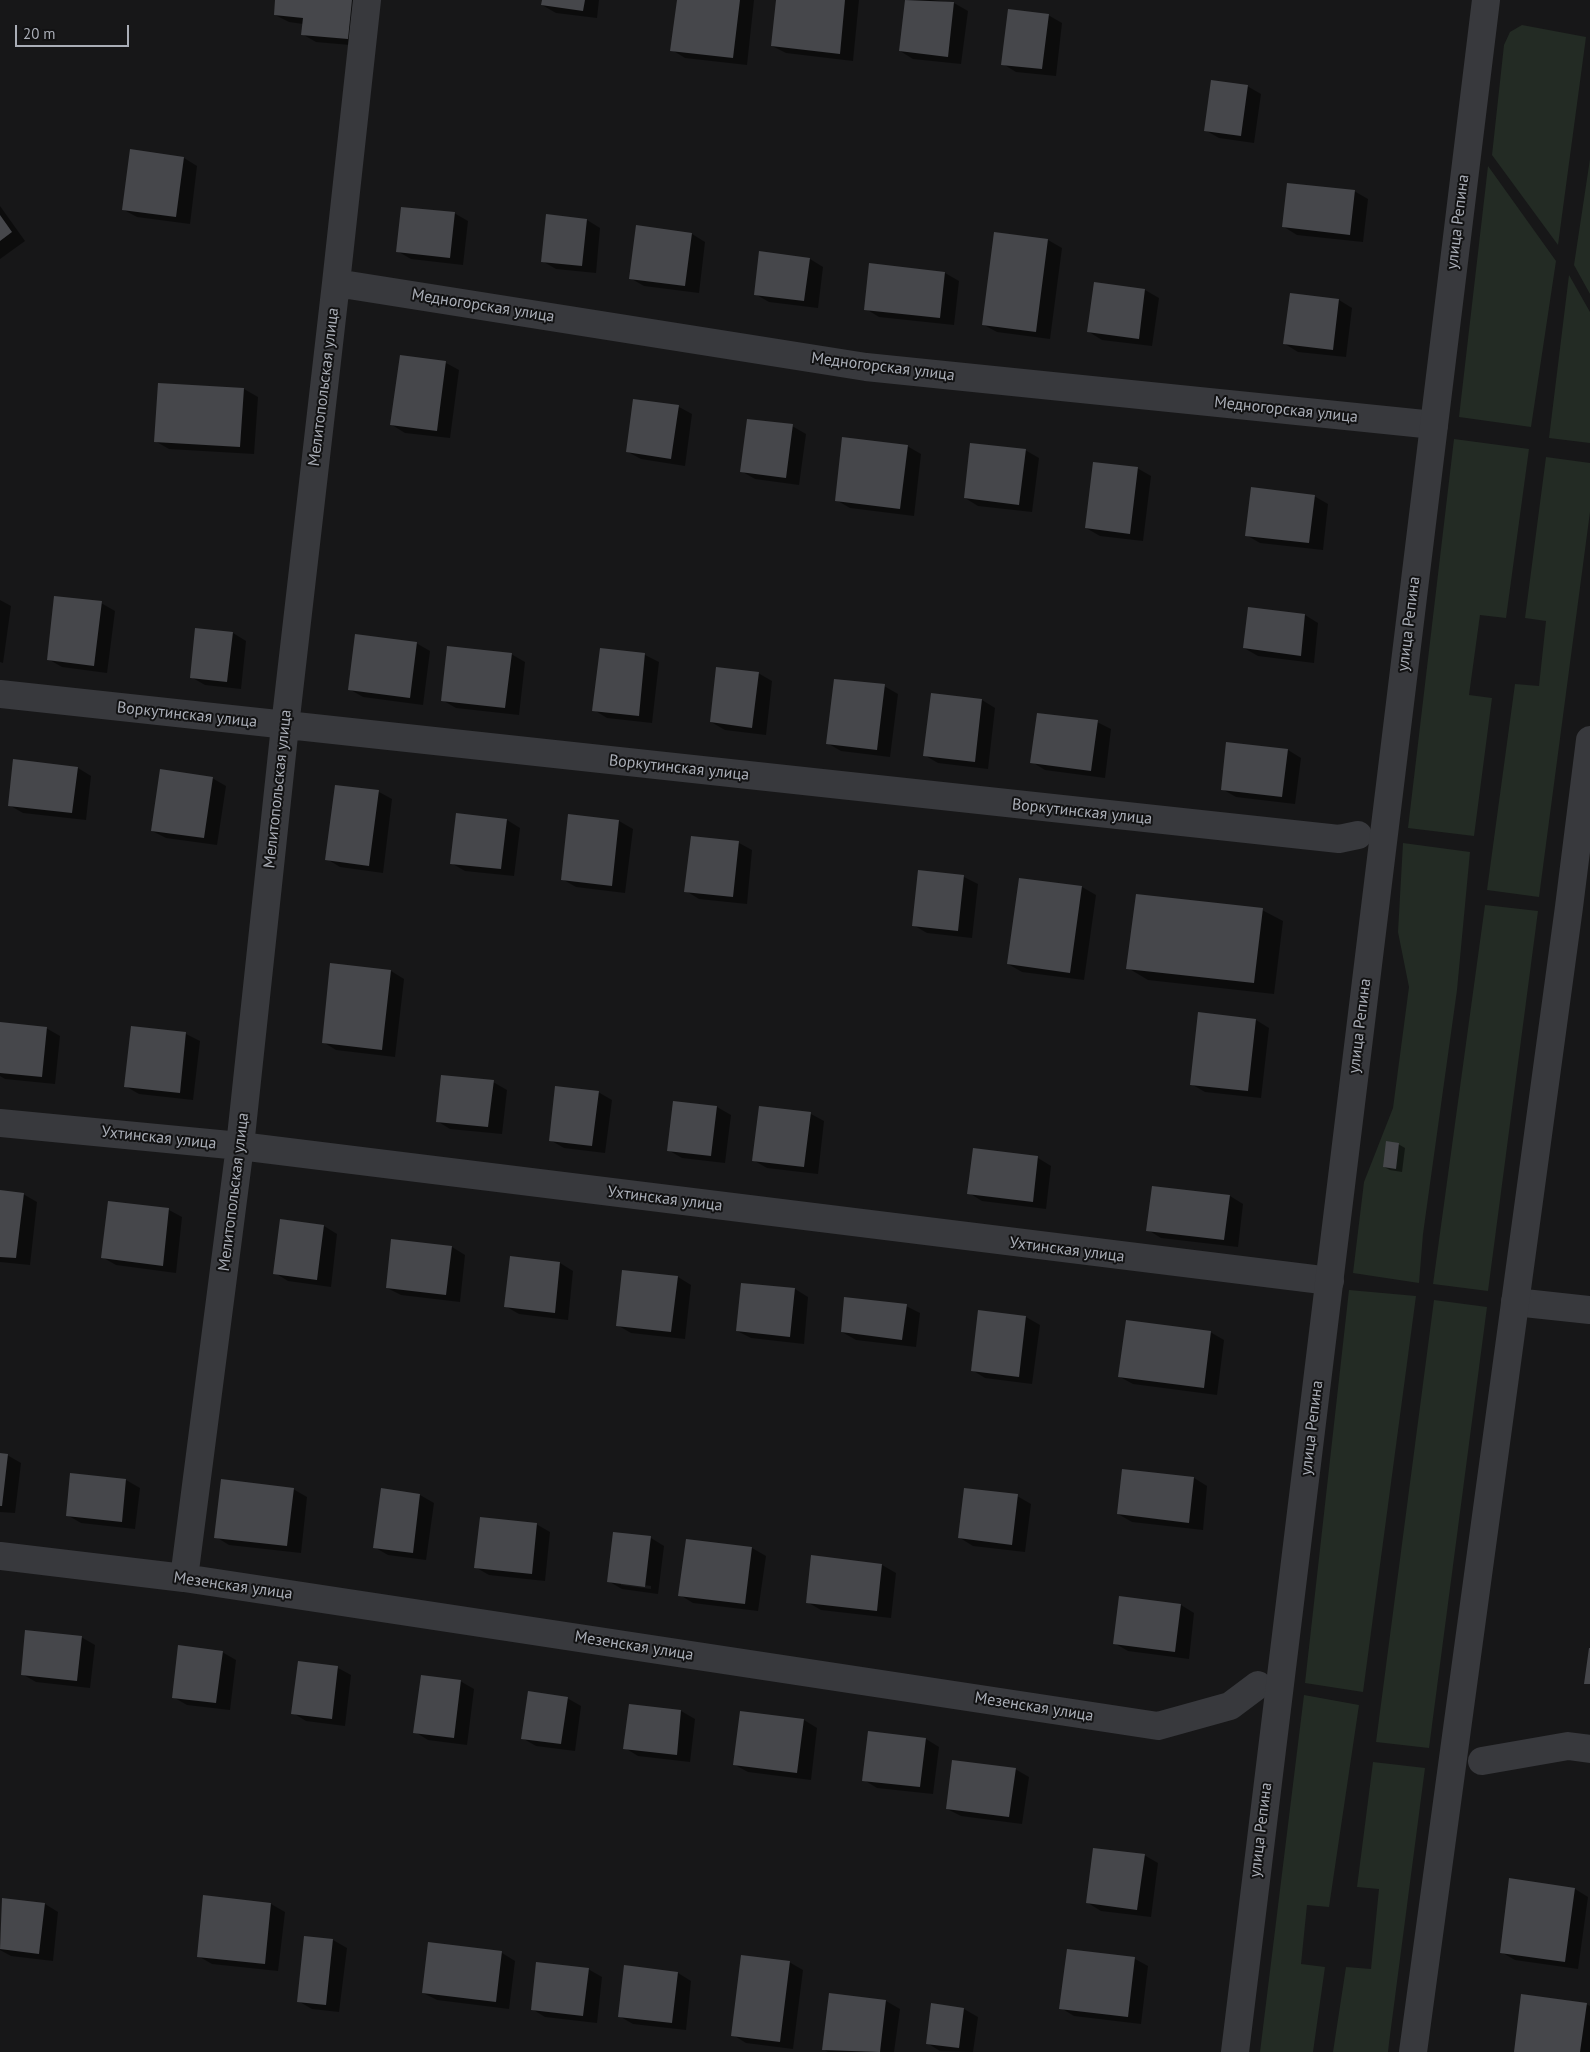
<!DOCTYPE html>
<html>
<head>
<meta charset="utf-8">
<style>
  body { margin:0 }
  #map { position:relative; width:1590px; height:2052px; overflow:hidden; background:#171718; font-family:"PT Sans",sans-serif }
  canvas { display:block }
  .scale { position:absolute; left:15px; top:25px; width:114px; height:22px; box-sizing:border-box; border:2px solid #aaaeb7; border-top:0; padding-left:6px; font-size:15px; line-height:18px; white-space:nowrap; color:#aaaeb7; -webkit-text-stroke:4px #121213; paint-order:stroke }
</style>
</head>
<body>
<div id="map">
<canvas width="1590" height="2052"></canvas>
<div class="scale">20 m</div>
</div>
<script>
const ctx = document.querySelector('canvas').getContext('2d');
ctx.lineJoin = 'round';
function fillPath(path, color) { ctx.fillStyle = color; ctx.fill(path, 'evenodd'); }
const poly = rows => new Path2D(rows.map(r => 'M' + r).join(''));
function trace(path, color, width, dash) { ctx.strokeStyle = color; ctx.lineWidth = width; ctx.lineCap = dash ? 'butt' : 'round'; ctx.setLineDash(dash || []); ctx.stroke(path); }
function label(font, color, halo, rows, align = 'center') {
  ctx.font = font + ' "PT Sans",sans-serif'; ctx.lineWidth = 4; ctx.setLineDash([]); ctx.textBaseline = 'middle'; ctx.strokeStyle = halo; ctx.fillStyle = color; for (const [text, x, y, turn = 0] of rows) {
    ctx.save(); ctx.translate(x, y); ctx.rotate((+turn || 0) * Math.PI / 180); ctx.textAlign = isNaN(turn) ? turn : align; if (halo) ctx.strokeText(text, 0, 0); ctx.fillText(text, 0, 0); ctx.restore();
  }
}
fillPath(poly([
  [1522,25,1586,37,1558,245,1492,155,1504,45,1510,32],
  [1590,159,1590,294,1574,265],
  [1488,166,1556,261,1531,427,1459,417],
  [1569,275,1590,312,1590,443,1549,438],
  [1454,439,1529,449,1506,618,1480,615,1469,695,1492,698,1474,836,1408,828],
  [1546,457,1590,463,1590,512,1539,897,1487,890,1515,684,1539,686,1546,621,1525,618],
  [1403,843,1470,852,1457,990,1423,1234,1419,1283,1353,1273,1364,1182,1393,1108,1409,987,1398,932],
  [1485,905,1538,911,1488,1291,1433,1284],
  [1349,1290,1416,1296,1363,1692,1305,1683],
  [1434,1300,1487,1307,1429,1748,1376,1742],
  [1304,1695,1359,1705,1329,1907,1307,1905,1301,1964,1325,1967,1313,2052,1260,2052],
  [1373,1762,1425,1768,1389,2043,1388,2052,1333,2052,1346,1967,1371,1969,1379,1889,1357,1887]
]), '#232b24');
fillPath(poly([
  [276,0,366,0,361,46,316,42,302,34,303,24,289,22,275,15],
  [543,0,599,0,597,18,556,13,542,5],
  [678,0,754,0,747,65,685,58,672,50],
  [777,0,859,0,853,61,786,53,772,46],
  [906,0,931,0,954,3,968,11,961,64,913,59,900,51],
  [1048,15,1062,23,1056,76,1016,72,1003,64],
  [1247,86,1261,94,1254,143,1219,138,1205,130],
  [184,158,197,166,190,224,137,217,124,210],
  [1354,191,1368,199,1363,242,1297,235,1284,227],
  [0,206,25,241,0,259],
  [454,213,468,221,463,265,411,259,397,251],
  [587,220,600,228,596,273,556,269,542,261],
  [995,233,1048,240,1062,248,1050,339,997,332,984,325],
  [692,234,705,242,699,293,644,286,630,278],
  [810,259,823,267,818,308,769,302,755,294],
  [870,265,945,273,959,281,954,325,879,317,866,309],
  [1095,284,1145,290,1159,298,1152,346,1102,340,1089,332],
  [1291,295,1339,300,1352,308,1346,357,1298,352,1285,344],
  [446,363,459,370,450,438,405,433,392,425],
  [159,384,244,389,258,397,254,454,169,449,155,441],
  [679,407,692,414,685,466,641,459,628,452],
  [792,426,806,434,799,485,755,479,741,471],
  [907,446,921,454,914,516,850,508,836,500],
  [1025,450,1039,458,1032,512,978,506,965,498],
  [1137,468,1151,476,1143,541,1100,536,1086,528],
  [1314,496,1328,504,1323,550,1260,543,1246,535],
  [0,600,11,606,3,663,0,662],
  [101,603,115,611,107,673,62,667,48,659],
  [1305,615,1318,623,1314,663,1258,656,1244,648],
  [233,633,246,641,241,689,205,685,191,677],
  [416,643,430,651,423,705,363,697,349,689],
  [601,650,645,655,659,662,652,723,607,718,594,710],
  [511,654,525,662,519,715,456,708,442,700],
  [758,673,772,681,766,735,725,730,711,722],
  [884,686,898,694,890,757,841,751,827,743],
  [982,700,995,708,988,769,938,763,924,755],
  [1097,722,1111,729,1105,778,1045,770,1032,762],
  [1288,750,1301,758,1295,804,1236,797,1222,789],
  [78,768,91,776,86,820,23,813,9,805],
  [212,778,226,786,217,845,166,838,152,831],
  [336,786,379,792,392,799,383,873,340,867,327,859],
  [507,820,520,828,514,876,465,871,451,863],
  [619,821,633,829,625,893,576,887,562,879],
  [739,843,752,850,747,904,699,899,686,891],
  [919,872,964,877,978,884,972,938,927,933,913,925],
  [1020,879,1082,887,1096,895,1084,980,1022,972,1008,964],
  [1262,910,1283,921,1274,994,1148,980,1128,968],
  [391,971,404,979,395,1057,336,1050,323,1042],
  [1256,1020,1269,1028,1261,1098,1205,1092,1191,1084],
  [0,1023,46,1028,60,1036,55,1084,5,1079,0,1076],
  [132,1027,186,1034,200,1041,193,1100,139,1094,125,1086],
  [493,1082,507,1090,502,1134,450,1129,437,1121],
  [598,1092,612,1100,605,1153,564,1148,550,1140],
  [674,1102,717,1107,731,1115,725,1163,682,1158,668,1150],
  [811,1114,824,1121,818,1174,767,1168,753,1160],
  [1398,1144,1405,1148,1402,1172,1390,1170,1384,1167],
  [974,1150,1038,1158,1051,1166,1046,1209,982,1201,969,1193],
  [0,1191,23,1194,37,1202,30,1265,0,1262],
  [1230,1196,1243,1204,1238,1247,1161,1238,1148,1230],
  [109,1203,169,1210,182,1217,176,1273,116,1265,102,1257],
  [324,1226,337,1234,331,1287,288,1281,275,1273],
  [452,1247,465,1255,460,1302,401,1295,387,1288],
  [560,1263,573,1271,568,1320,519,1314,505,1306],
  [678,1277,691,1285,685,1339,631,1333,617,1325],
  [795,1289,808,1297,804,1344,751,1338,737,1331],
  [906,1306,920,1313,916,1347,856,1340,842,1332],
  [979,1311,1026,1317,1040,1325,1032,1384,985,1378,972,1370],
  [1210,1332,1224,1340,1217,1395,1133,1384,1120,1377],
  [0,1455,7,1455,21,1463,15,1513,0,1512],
  [72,1474,126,1480,140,1488,135,1529,81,1523,67,1515],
  [1194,1478,1207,1486,1203,1530,1132,1522,1118,1514],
  [293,1489,307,1497,301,1553,229,1545,216,1537],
  [382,1490,420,1495,434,1503,426,1560,388,1555,374,1547],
  [1017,1496,1031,1504,1025,1552,973,1546,960,1538],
  [536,1524,550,1532,545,1581,489,1575,475,1567],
  [651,1538,664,1546,658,1594,622,1589,608,1581],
  [621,1582,651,1586,651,1589,621,1585],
  [687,1540,752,1548,766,1556,758,1611,693,1603,680,1595],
  [813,1557,882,1565,896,1573,891,1618,821,1610,807,1602],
  [1181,1605,1194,1613,1189,1659,1128,1651,1114,1643],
  [81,1637,95,1645,90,1688,36,1682,22,1674],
  [222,1652,236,1660,230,1710,187,1705,173,1697],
  [338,1668,351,1675,345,1726,306,1721,293,1713],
  [460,1681,474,1689,467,1745,428,1740,415,1732],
  [567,1698,581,1706,575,1751,536,1746,522,1738],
  [630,1706,681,1711,695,1719,690,1762,638,1756,625,1748],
  [804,1720,817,1728,811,1780,748,1772,735,1765],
  [926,1739,939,1747,933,1794,877,1788,864,1780],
  [1015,1769,1029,1777,1022,1824,961,1816,947,1809],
  [1144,1855,1158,1863,1151,1917,1101,1911,1088,1903],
  [1575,1889,1588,1897,1578,1969,1515,1960,1501,1952],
  [204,1897,271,1904,285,1912,278,1971,212,1964,198,1956],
  [3,1900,45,1904,58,1912,53,1961,11,1956,0,1950],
  [305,1937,333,1940,347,1948,339,2012,312,2009,298,2001],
  [502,1953,515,1961,509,2009,437,2000,423,1993],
  [1135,1959,1148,1966,1141,2024,1074,2016,1061,2008],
  [789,1962,803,1970,793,2049,746,2043,733,2035],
  [588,1969,602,1977,597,2023,545,2017,532,2009],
  [678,1973,691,1981,686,2030,633,2024,619,2016],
  [886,2001,900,2009,894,2052,828,2052,823,2049],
  [1586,2004,1590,2006,1590,2052,1515,2052],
  [932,2005,964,2009,978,2017,973,2052,940,2051,927,2043]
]), '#0007');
fillPath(poly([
  [275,0,352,0,348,39,301,35,303,18,274,15],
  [542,0,585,0,583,11,541,5],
  [677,0,740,0,733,58,670,51],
  [776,0,845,0,840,54,771,46],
  [905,0,954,2,948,57,899,51],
  [1008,9,1049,14,1042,69,1001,65],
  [1211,80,1248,85,1241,136,1204,131],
  [130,149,184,157,176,217,122,210],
  [1287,183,1355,190,1350,235,1282,227],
  [401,207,455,212,450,258,396,252],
  [546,214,587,219,582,266,541,262],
  [0,215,12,232,0,241],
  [636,225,692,233,685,286,629,279],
  [994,232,1048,239,1036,332,982,325],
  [759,251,810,258,804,301,754,295],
  [869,263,945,272,940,318,864,310],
  [1094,282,1145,289,1139,339,1087,332],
  [1290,293,1339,299,1333,350,1283,344],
  [400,355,446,361,437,431,390,425],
  [158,383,244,388,240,447,154,442],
  [633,399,679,405,671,459,626,452],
  [747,419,793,424,786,478,740,472],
  [842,437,908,445,900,509,835,501],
  [970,443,1026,449,1019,505,964,498],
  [1093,462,1138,467,1130,534,1085,528],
  [1251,487,1315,495,1309,543,1245,536],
  [54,596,102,601,94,666,47,660],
  [1248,607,1305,614,1301,656,1243,648],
  [195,628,233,632,227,682,190,678],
  [355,634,417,642,410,698,348,690],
  [447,646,512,653,505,708,441,701],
  [600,648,645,653,639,716,592,711],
  [716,667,759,672,752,728,710,722],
  [834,679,885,684,877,750,826,744],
  [931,693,982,699,975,762,923,756],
  [1037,713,1098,720,1091,771,1030,763],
  [1226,742,1288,749,1282,797,1221,790],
  [13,759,78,767,72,813,8,806],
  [160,769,213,777,204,838,151,831],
  [335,785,379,790,369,866,325,860],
  [456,813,507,819,501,869,450,864],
  [568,814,619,820,612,886,561,880],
  [691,836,739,841,733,897,684,892],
  [918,870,964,875,958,931,912,926],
  [1019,878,1082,886,1070,973,1007,964],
  [1136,894,1263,908,1254,983,1126,969],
  [330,963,391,970,382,1050,322,1043],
  [1198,1012,1256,1019,1248,1091,1190,1085],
  [0,1022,47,1027,42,1077,0,1073],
  [131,1026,186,1032,180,1093,124,1087],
  [441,1075,494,1080,488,1127,436,1122],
  [555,1086,599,1091,592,1146,549,1141],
  [673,1101,717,1106,711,1156,667,1151],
  [759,1106,811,1112,804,1167,752,1161],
  [1386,1141,1399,1143,1396,1169,1383,1167],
  [973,1148,1038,1156,1033,1202,967,1194],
  [1152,1186,1230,1195,1224,1240,1146,1231],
  [0,1190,24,1193,16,1258,0,1257],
  [108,1201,169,1208,163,1266,101,1258],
  [280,1219,324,1225,317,1280,273,1274],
  [391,1239,452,1246,446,1295,386,1288],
  [510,1256,560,1262,555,1313,504,1307],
  [622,1270,678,1276,671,1332,616,1326],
  [741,1283,795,1288,790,1337,736,1331],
  [844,1297,907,1304,902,1340,841,1332],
  [978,1310,1026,1316,1019,1377,971,1371],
  [1126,1320,1211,1331,1204,1388,1118,1377],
  [0,1453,8,1454,2,1506,0,1506],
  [1122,1469,1194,1477,1189,1523,1117,1514],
  [70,1473,126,1479,122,1522,66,1516],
  [221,1479,294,1488,287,1546,214,1538],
  [381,1488,420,1494,413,1553,373,1548],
  [964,1488,1018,1494,1012,1545,958,1538],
  [480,1517,537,1523,532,1574,474,1568],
  [613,1532,651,1536,645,1587,607,1582],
  [686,1539,752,1547,745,1604,678,1596],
  [811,1555,882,1564,877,1611,806,1603],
  [1119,1596,1181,1604,1175,1652,1113,1644],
  [25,1630,82,1636,77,1681,21,1675],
  [178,1645,223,1651,216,1703,172,1698],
  [1589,1648,1590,1648,1590,1684,1584,1684],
  [298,1661,338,1666,332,1719,291,1714],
  [421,1675,461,1680,454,1738,413,1733],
  [528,1691,568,1697,561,1744,521,1739],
  [629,1704,681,1710,677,1755,623,1749],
  [740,1711,804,1719,797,1773,733,1765],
  [868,1731,926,1738,920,1787,862,1781],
  [952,1760,1016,1768,1009,1817,946,1809],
  [1093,1848,1145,1854,1137,1910,1086,1903],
  [1509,1878,1575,1888,1565,1962,1500,1953],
  [203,1895,271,1903,265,1964,197,1957],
  [2,1898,45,1903,39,1954,0,1949],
  [304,1936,333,1939,326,2005,297,2002],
  [428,1942,502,1951,496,2002,422,1993],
  [1067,1949,1135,1957,1128,2017,1059,2009],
  [741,1955,790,1961,780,2042,731,2036],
  [536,1962,589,1968,583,2016,531,2010],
  [624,1965,678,1972,672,2023,618,2017],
  [829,1993,886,2000,880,2052,822,2050],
  [1521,1994,1587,2003,1580,2052,1514,2052],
  [931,2003,964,2008,959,2048,926,2044]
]), '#46474b');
trace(poly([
  [336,283,866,367,1434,425],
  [0,694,1339,839,1358,835],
  [0,1123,240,1146,1330,1281],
  [1515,1302,1590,1310],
  [0,1556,184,1578,1158,1726,1230,1706,1258,1685],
  [184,1578,240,1146,285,726,336,283,367,0],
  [1482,1761,1568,1746,1590,1749]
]), '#38393d', 28);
trace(poly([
  [1235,2052,1486,0],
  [1413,2052,1569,907,1590,740]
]), '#38393d', 28);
label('16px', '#aaaeb7', '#121213', [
  ["улица Репина",1458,222,-83],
  ["Медногорская улица",483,306,9],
  ["Медногорская улица",883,367,7],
  ["Мелитопольская улица",324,387,-83],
  ["Медногорская улица",1286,410,6],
  ["улица Репина",1409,624,-83],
  ["Воркутинская улица",187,715,6],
  ["Воркутинская улица",679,768,6],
  ["Мелитопольская улица",278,789,-84],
  ["Воркутинская улица",1082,812,6],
  ["улица Репина",1360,1026,-83],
  ["Ухтинская улица",159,1138,6],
  ["Мелитопольская улица",234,1192,-83],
  ["Ухтинская улица",665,1199,7],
  ["Ухтинская улица",1067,1250,7],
  ["улица Репина",1312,1428,-83],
  ["Мезенская улица",233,1586,8],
  ["Мезенская улица",634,1646,9],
  ["Мезенская улица",1034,1707,9],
  ["улица Репина",1261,1830,-83]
]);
</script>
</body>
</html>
